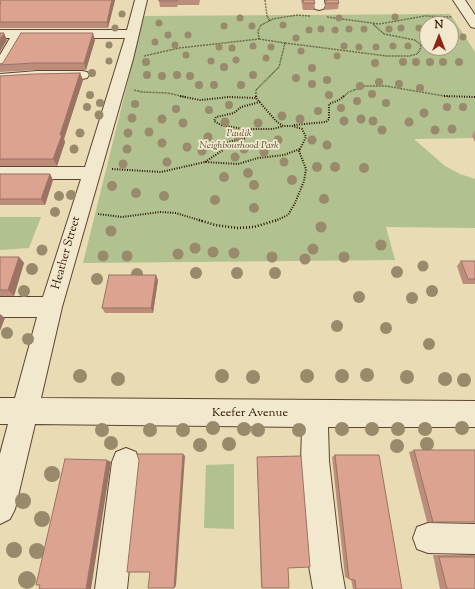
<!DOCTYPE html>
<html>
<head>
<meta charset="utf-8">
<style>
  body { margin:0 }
  #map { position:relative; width:475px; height:589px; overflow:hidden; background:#e9dbb3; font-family:"Sorts Mill Goudy",serif }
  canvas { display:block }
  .north { position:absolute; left:419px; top:16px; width:40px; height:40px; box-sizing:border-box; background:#f1e8ce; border:1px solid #a4937e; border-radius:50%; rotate:0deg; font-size:11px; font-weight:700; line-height:16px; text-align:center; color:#301307 }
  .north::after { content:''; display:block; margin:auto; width:14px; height:18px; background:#8f2418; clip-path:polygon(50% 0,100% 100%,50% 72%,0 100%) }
</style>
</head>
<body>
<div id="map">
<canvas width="475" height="589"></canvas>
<div class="north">N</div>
</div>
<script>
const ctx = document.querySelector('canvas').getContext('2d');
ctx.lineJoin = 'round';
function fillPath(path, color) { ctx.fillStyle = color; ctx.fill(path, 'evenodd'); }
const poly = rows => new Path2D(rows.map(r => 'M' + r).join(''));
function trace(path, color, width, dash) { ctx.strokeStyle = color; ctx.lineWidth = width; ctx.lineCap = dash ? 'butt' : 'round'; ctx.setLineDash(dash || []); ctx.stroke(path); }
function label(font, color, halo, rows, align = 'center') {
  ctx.font = font + ' "Sorts Mill Goudy",serif'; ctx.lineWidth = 3.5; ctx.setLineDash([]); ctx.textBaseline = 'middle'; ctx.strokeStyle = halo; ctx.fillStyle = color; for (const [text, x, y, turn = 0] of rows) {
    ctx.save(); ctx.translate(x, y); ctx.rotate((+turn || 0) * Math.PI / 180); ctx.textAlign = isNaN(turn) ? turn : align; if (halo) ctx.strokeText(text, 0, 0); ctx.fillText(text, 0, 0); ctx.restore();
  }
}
fillPath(poly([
  [450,14,475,52,475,138,414,139,445,166,460,174,475,179,475,228,386,227,395,260,83,263,144,16],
  [427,24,451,24,451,48,427,48],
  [0,217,41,217,29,248,0,250],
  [234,464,234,529,204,528,206,465]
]), '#b1c190');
const minor = poly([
  [135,0,147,0,133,59,62,307,41,398,475,401,475,427,328,427,329,461,341,566,345,589,313,589,309,566,301,461,302,427,35,424,15,509,10,519,0,524,0,454,8,424,0,424,0,398,15,398,37,317,0,317,0,297,43,297,81,179,0,179,0,167,85,167,125,38,23,38,5,69,0,70,0,55,10,38,0,38,0,30,127,30,135,0],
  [312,0,324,0,325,6,323,9,319,10,315,9,312,0],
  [453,0,465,0,475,15,475,28,471,27,453,0],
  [37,71,82,71,87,72,89,75,87,78,82,79,37,79,0,82,0,74,37,71],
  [126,448,136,452,140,462,127,589,95,589,112,462,116,452,126,448],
  [428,523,475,524,475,554,428,553,417,549,413,538,417,527,428,523]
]);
trace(minor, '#5e4532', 2);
trace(poly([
  [265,0,267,16,270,21],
  [327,17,379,24,425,16,452,17],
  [285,43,387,56,409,56,417,54,420,50,421,45,415,40,384,34,373,24],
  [144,56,179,48,259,39,258,31,261,25,273,19,297,15,310,16],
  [134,90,142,92,168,93,185,97],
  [256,97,256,90,279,67,285,43,259,39],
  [343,97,349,92,365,86,386,86,450,97]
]), '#301307', 1.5, [0.5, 1]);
trace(poly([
  [180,96,200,100,229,97,256,98],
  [256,96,256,98,276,121,283,126,293,126,302,129,306,137,299,151,306,169,304,181,295,203,288,215,275,221],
  [444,96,475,97],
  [260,102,241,107,234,113,216,117,214,121,221,125,243,129,273,129,283,126],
  [294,125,326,122,329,119,329,104,339,100,344,96],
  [205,162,223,150,228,142,246,138,249,129],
  [112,169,161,172,205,162,238,164,258,158,284,155,300,149],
  [98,214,122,217,160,212,176,213,202,221]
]), '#301307', 2, [1, 1.5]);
trace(poly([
  [199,220,215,225,237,228,254,227,277,220]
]), '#301307', 2.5, [1, 2]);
fillPath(minor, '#f1e8ce');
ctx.fillStyle = '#998a6b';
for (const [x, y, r] of [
  [122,14,3.5],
  [395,17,3.5],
  [240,18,3.5],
  [339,18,3.5],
  [159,23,3.5],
  [283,25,3.5],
  [224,26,3.5],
  [252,26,3.5],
  [115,28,3.5],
  [401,28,3.5],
  [419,28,3.5],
  [321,29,3.5],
  [349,29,3.5],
  [364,29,3.5],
  [389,29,3.5],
  [309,30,3.5],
  [335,30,3.5],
  [168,35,3.5],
  [188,35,3.5],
  [463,37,3.5],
  [296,38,3.5],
  [155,42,3.5],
  [109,45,3.5],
  [175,45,3.5],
  [253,46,3.5],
  [344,46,3.5],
  [393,46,3.5],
  [408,46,3.5],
  [219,47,3.5],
  [271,47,3.5],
  [359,47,3.5],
  [376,47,3.5],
  [232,48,3.5],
  [301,51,3.5],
  [186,55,3.5],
  [337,56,3.5],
  [266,58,3.5],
  [236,60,3.5],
  [109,61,3.5],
  [211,61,3.5],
  [146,62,4],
  [403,62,4],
  [416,62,4],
  [430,62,4],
  [443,62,4],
  [459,62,4],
  [375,63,4],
  [224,67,4],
  [312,68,4],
  [92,73,4],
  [147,75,4],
  [177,75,4],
  [253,75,4],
  [162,76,4],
  [190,76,4],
  [296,78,4],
  [327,80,4],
  [379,82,4],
  [312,84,4],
  [399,84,4],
  [199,85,4],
  [214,85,4],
  [241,85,4],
  [360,86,4],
  [420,88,4],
  [372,94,4],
  [90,95,4],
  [329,95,4],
  [357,101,4],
  [100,103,4],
  [386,103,4],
  [135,104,4],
  [229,105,4],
  [87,107,4],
  [447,107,4],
  [463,107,4],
  [341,108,4],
  [176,109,4],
  [209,110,4],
  [318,111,4],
  [424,113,4.5],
  [99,115,4.5],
  [282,116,4.5],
  [132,118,4.5],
  [162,119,4.5],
  [300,119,4.5],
  [361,119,4.5],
  [344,121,4.5],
  [373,121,4.5],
  [225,122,4.5],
  [409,122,4.5],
  [183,123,4.5],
  [258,123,4.5],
  [452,129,4.5],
  [382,130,4.5],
  [435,130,4.5],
  [149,132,4.5],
  [80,133,4.5],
  [128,133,4.5],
  [238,136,4.5],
  [208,137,4.5],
  [278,140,4.5],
  [312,140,4.5],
  [162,143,4.5],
  [327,145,4.5],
  [187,147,4.5],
  [74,149,4.5],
  [127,149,4.5],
  [244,149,4.5],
  [202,151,4.5],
  [264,152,4.5],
  [235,157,4.5],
  [167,162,4.5],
  [284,162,4.5],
  [123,164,4.5],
  [317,167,5],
  [335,167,5],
  [364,168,5],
  [248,173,5],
  [224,177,5],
  [292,180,5],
  [254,185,5],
  [112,186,5],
  [136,193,5],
  [71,195,5],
  [59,196,5],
  [164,196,5],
  [324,199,5],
  [215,200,5],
  [254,208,5],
  [55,212,5],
  [321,227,5.5],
  [111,231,5.5],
  [381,245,5.5],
  [195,248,5.5],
  [313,249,5.5],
  [42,250,5.5],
  [213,252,5.5],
  [234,253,5.5],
  [178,254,5.5],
  [103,256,5.5],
  [127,256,5.5],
  [272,257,5.5],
  [344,257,5.5],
  [305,259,5.5],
  [423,266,5.5],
  [32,269,6],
  [397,272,6],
  [196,273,6],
  [237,273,6],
  [275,273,6],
  [137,274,6],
  [97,279,6],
  [24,291,6],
  [432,291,6],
  [359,297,6],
  [412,298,6],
  [337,326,6],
  [386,328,6],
  [7,333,6],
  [28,339,6],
  [429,344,6],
  [367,375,7],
  [80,376,7],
  [222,376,7],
  [307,376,7],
  [342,376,7],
  [253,377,7],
  [407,377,7],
  [118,379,7],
  [445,379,7],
  [464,380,7],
  [213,428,7],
  [462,428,7],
  [244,429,7],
  [342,429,7],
  [372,429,7],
  [398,429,7],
  [425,429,7],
  [102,430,7],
  [150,430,7],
  [183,430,7],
  [258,430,7],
  [299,430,7],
  [111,443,7],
  [229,444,7],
  [427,444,7],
  [200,445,7],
  [397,446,7],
  [52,474,8],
  [23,501,8],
  [42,519,8],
  [14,550,8],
  [37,551,8],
  [27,580,9]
]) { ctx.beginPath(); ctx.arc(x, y, r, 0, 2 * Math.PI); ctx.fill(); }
fillPath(poly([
  [0,0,115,0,108,28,0,28],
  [159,0,200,0,199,5,178,5,177,7,160,7],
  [301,0,314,0,315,3,314,10,303,10],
  [325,0,338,0,339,3,338,9,324,10,326,3],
  [95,40,86,70,37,70,0,72,0,64],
  [80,73,83,80,64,139,65,142,57,166,0,166,0,76],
  [475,130,475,142,472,136],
  [0,174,50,174,53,180,45,205,0,205],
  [0,257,19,257,24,263,14,296,0,296],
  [461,261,475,261,475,284,463,284,457,266],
  [158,280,153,313,105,313,102,308],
  [414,450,475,522,427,522,409,452],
  [335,455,402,589,353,589,351,579,349,579,345,577,332,457],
  [257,457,288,568,262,588,261,586,257,458],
  [433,555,475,555,475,589,440,589]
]), '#bd8d7c');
fillPath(poly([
  [112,0,115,0,108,28,107,22],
  [4,33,7,40,0,52,0,40],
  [93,33,95,40,86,70,84,63],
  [80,73,83,80,64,139,65,142,57,166,53,159,60,135],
  [50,174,53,180,45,205,41,199],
  [19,257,24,263,14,296,8,290],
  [156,275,158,280,153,313,151,308],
  [0,314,5,318,0,331],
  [183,454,185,456,176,586,174,588],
  [107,460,111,462,91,589,86,589]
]), '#9a7365');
const building = poly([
  [0,0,112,0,107,22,0,22,0,4,1,3,0,3,0,0],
  [159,0,177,0,177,1,159,1,159,0],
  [303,0,314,0,315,3,304,3,303,0],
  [327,0,338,0,339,3,325,3,327,0],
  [0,33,4,33,0,40,0,33],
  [21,33,93,33,84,63,34,63,0,65,0,64,3,63,21,33],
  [80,73,60,135,62,135,53,159,0,159,0,76,34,74,80,73],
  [0,174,50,174,41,199,0,199,0,174],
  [0,257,19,257,8,290,0,290,0,257],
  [461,261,475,261,475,279,468,279,461,261],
  [109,275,156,275,151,308,102,308,109,275],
  [414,450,475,450,475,522,433,522,414,450],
  [137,454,183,454,174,588,148,588,150,572,127,572,139,460,137,454],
  [335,455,379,455,402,589,356,589,355,580,349,579,335,455],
  [301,456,310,567,288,568,289,588,262,588,257,457,301,456],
  [65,459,107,460,86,589,39,589,40,585,36,585,65,459],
  [439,557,475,557,475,589,447,589,439,557]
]);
fillPath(building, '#dca490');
trace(building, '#9a7365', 1);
label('italic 10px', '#574730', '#f1e8ce', [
  ["Paulik",239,134],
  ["Neighbourhood Park",239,146]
]);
label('12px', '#301307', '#f1e8ce', [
  ["Heather Street",67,253,-74],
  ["Keefer Avenue",250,414]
]);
</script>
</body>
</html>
